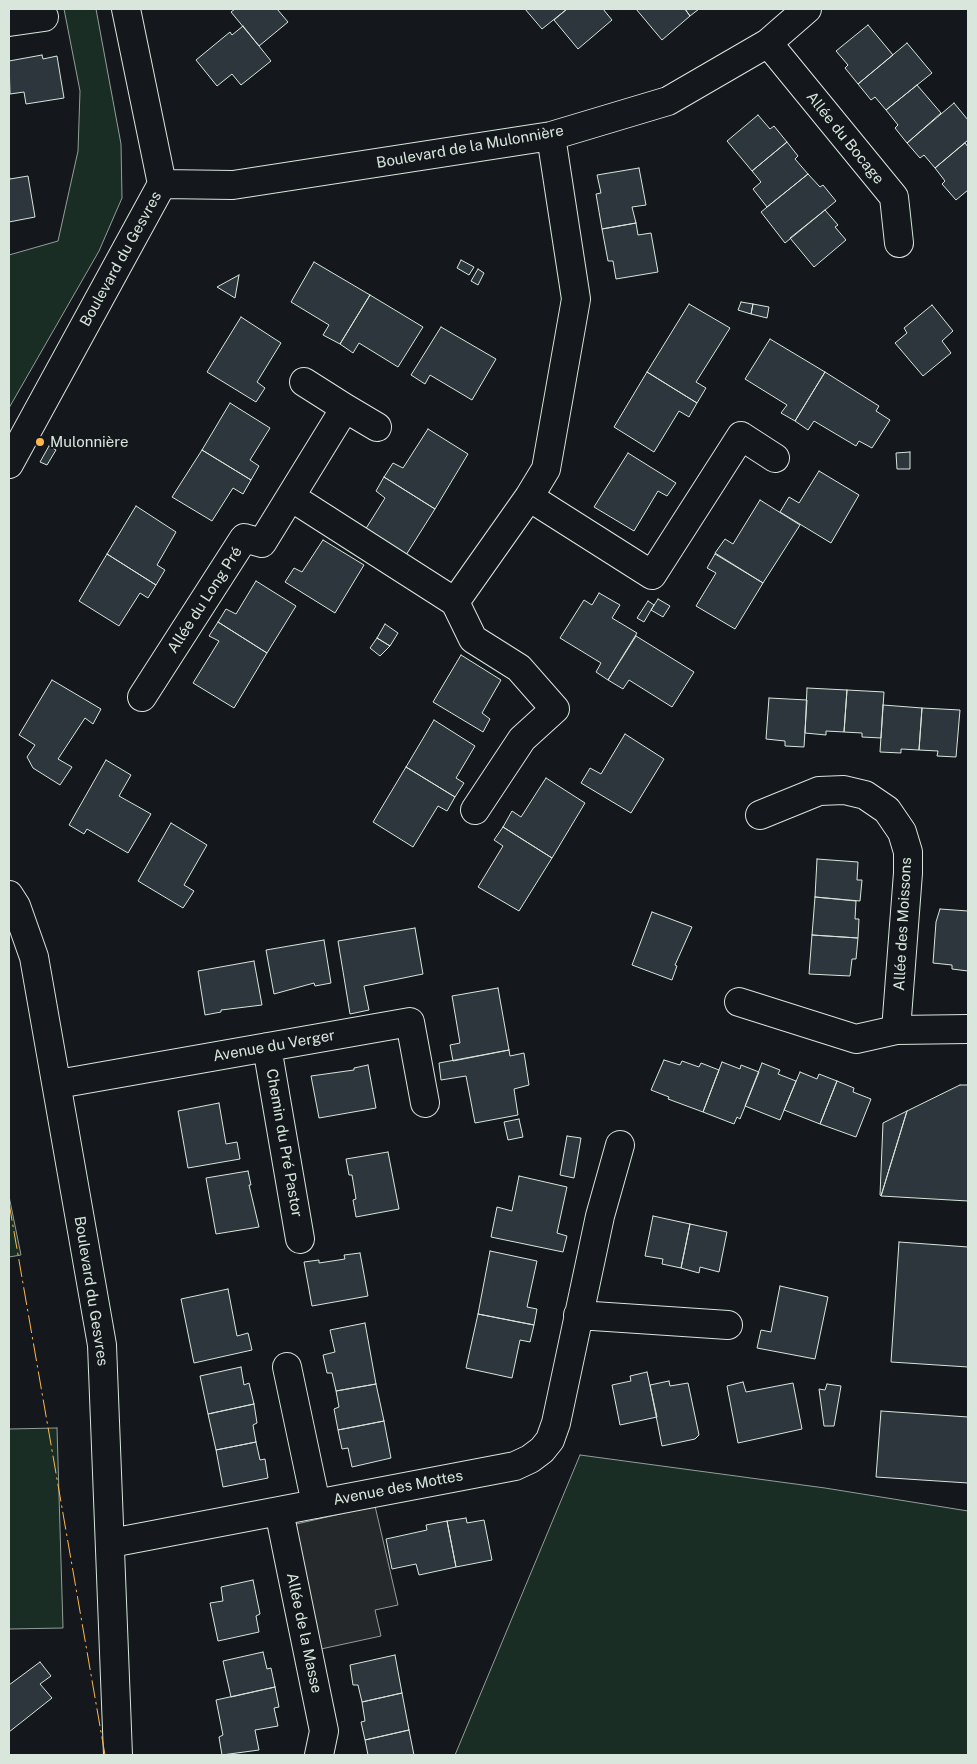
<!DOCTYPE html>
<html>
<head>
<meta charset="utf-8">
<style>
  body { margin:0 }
  #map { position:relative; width:977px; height:1764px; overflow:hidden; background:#14181c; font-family:"Public Sans",sans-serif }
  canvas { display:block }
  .frame { position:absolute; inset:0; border:10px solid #d8e6dc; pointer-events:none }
</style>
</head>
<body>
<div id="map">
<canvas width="977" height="1764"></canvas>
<div class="frame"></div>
</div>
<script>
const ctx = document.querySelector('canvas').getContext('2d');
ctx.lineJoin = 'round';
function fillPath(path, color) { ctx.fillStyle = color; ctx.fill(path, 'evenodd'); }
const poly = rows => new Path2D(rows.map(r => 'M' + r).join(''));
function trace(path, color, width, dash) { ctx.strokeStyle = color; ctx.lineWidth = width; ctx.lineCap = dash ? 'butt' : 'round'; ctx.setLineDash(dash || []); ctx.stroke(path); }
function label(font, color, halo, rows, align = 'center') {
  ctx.font = font + ' "Public Sans",sans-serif'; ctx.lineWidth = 4; ctx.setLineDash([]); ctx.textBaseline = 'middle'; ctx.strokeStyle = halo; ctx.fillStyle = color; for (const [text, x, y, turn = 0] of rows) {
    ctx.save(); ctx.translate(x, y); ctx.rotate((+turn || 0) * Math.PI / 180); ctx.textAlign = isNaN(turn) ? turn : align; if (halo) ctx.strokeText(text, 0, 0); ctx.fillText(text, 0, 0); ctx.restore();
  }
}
const green = poly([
  [64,9,96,9,121,144,122,198,99,251,9,408,9,255,58,241,78,151,80,91,64,9],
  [9,1196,21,1255,9,1257,9,1196],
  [57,1428,63,1628,9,1629,9,1429,57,1428],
  [580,1455,825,1488,968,1511,968,1755,455,1755,580,1455]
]);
fillPath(green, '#1a2d24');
trace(green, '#939e99', 1);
const parking = poly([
  [375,1506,398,1605,375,1610,381,1636,321,1649,292,1525,375,1506]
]);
fillPath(parking, '#24282b');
trace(parking, '#939e99', 1);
const building = poly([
  [235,9,277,9,288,22,259,46,231,12,235,9],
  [525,9,567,9,542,29,525,9],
  [567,9,603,9,612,20,578,49,554,20,567,9],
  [636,9,685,9,690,16,662,40,636,9],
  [685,9,699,9,690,16,685,9],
  [868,25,893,55,858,84,845,68,848,65,836,51,868,25],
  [243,26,271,61,241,85,232,74,217,86,196,60,230,32,232,35,243,26],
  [907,43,932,73,886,110,875,97,871,100,858,84,907,43],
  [42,55,43,59,57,56,64,98,26,104,24,92,10,94,9,61,42,55],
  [917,85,941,113,907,143,895,128,898,125,886,110,917,85],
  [954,103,968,120,968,140,935,168,924,155,920,158,907,143,954,103],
  [758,115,770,129,774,126,787,142,752,171,727,141,758,115],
  [787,142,798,156,795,159,808,174,767,207,753,189,761,182,752,171,787,142],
  [965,143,968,147,968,190,956,200,942,184,945,181,935,168,965,143],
  [639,168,646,205,632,207,636,223,602,229,596,194,601,193,597,175,639,168],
  [808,174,820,187,823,185,836,201,785,243,761,212,808,174],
  [9,175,10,179,28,176,35,217,9,222,9,175],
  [825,210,838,225,835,227,846,240,814,267,790,238,825,210],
  [636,223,638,235,651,233,658,272,616,279,613,261,608,261,602,229,636,223],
  [461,260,474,267,469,275,457,268,461,260],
  [314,262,370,295,340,344,323,335,329,325,291,302,314,262],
  [478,269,484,273,478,285,471,281,478,269],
  [239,275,235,298,217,287,239,275],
  [370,295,423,327,398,367,359,343,353,353,340,344,370,295],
  [741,302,753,304,751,314,738,310,741,302],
  [689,304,730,328,696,382,706,388,697,403,647,372,689,304],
  [753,304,769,307,767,318,751,314,753,304],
  [932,305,953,331,942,341,951,353,923,376,895,343,907,333,904,328,932,305],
  [241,317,281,343,257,382,265,388,256,402,207,372,241,317],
  [441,327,496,359,472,400,430,375,425,384,411,375,441,327],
  [770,339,825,372,795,421,781,413,787,405,745,379,770,339],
  [647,372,697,403,689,417,679,411,654,452,614,427,647,372],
  [825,372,879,406,876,411,890,420,872,448,859,441,856,446,814,421,808,430,795,421,825,372],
  [230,403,270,428,250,460,259,466,251,480,202,450,230,403],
  [428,429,468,454,435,509,384,477,393,463,403,468,428,429],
  [49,446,56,450,47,465,40,462,49,446],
  [202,450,251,480,243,494,233,488,212,521,172,497,202,450],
  [910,452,910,469,897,469,896,453,910,452],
  [628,453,676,483,667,496,658,491,634,531,594,507,628,453],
  [819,471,859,495,831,543,780,512,789,497,799,503,819,471],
  [384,477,435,509,406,555,365,530,385,498,376,491,384,477],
  [760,500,800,525,763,583,715,553,725,539,733,544,760,500],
  [136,506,176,532,157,565,165,570,156,585,107,554,136,506],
  [323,540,364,565,335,613,285,582,294,568,302,572,323,540],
  [107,554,156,585,148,598,140,593,119,626,79,601,107,554],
  [715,554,763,583,735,629,696,606,716,573,707,568,715,554],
  [256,581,296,606,267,653,218,622,226,609,236,614,256,581],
  [599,593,620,605,612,618,637,633,608,680,596,672,601,663,560,638,584,600,592,605,599,593],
  [658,599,670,606,663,617,651,610,658,599],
  [648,601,654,605,644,622,637,618,648,601],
  [218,622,267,653,234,708,193,683,219,641,209,636,218,622],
  [385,624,398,633,390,646,377,638,385,624],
  [636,636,694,672,672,707,629,680,623,689,608,680,636,636],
  [377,638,390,646,380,656,370,648,377,638],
  [461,655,501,680,482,713,490,719,483,732,433,702,461,655],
  [52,680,101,709,93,724,85,718,58,759,72,767,60,785,33,768,27,757,35,745,19,735,52,680],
  [807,688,847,690,844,732,826,731,826,735,805,733,807,688],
  [847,690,884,692,881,738,862,737,862,733,844,732,847,690],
  [769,698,807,700,804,747,785,746,785,741,766,739,769,698],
  [883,705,922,708,919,750,901,749,901,753,880,752,883,705],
  [922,708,960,710,956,757,937,756,938,751,919,750,922,708],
  [434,720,475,746,456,778,464,783,455,797,406,767,434,720],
  [625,734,664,759,631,813,581,783,590,768,601,774,625,734],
  [106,760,131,775,119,796,151,814,128,853,87,829,84,834,69,825,106,760],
  [406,767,455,797,447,811,438,806,413,847,373,822,406,767],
  [546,778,585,803,552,858,503,827,512,811,521,817,546,778],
  [171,823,207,845,184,885,194,891,183,908,138,881,171,823],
  [503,827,552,858,519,911,478,887,503,846,494,840,503,827],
  [817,859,858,862,857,880,862,880,860,901,815,897,817,859],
  [815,897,856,901,855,919,859,919,858,938,812,935,815,897],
  [940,909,968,911,968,971,952,969,952,965,933,963,936,922,940,909],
  [652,912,692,927,675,965,677,966,672,980,632,965,652,912],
  [415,928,423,974,364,986,369,1010,350,1014,338,941,415,928],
  [812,935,858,938,856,959,852,959,850,976,809,974,812,935],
  [324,940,331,983,315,986,314,983,274,994,266,950,324,940],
  [254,961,262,1005,221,1010,221,1012,205,1015,198,971,254,961],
  [498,988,509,1050,453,1061,450,1045,460,1043,452,996,498,988],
  [509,1050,510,1056,524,1053,529,1085,514,1089,518,1115,475,1123,466,1076,441,1080,439,1063,509,1050],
  [664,1060,680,1065,682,1061,699,1067,701,1063,719,1070,703,1112,668,1099,669,1097,651,1090,664,1060],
  [722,1062,740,1069,741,1065,759,1072,740,1119,737,1117,734,1124,703,1112,722,1062],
  [762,1063,780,1070,778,1074,796,1081,780,1120,745,1106,762,1063],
  [368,1065,376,1108,319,1118,311,1076,354,1070,354,1068,368,1065],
  [800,1072,817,1079,819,1074,837,1081,820,1124,784,1110,800,1072],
  [837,1081,854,1088,853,1092,871,1099,856,1137,820,1124,837,1081],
  [960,1085,968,1085,968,1201,881,1196,907,1111,960,1085],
  [219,1103,226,1144,237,1142,240,1159,188,1168,178,1111,219,1103],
  [907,1111,881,1196,880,1195,883,1123,907,1111],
  [519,1119,523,1137,508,1140,504,1122,519,1119],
  [567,1136,581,1138,574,1178,560,1175,567,1136],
  [388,1152,399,1209,356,1217,353,1200,356,1199,352,1175,349,1175,346,1159,388,1152],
  [248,1171,251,1185,249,1185,259,1227,216,1234,206,1178,248,1171],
  [519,1176,567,1187,557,1233,567,1236,563,1252,491,1237,497,1207,512,1211,519,1176],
  [653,1216,690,1224,681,1268,662,1264,663,1259,645,1256,653,1216],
  [690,1224,727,1232,719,1272,700,1267,699,1273,681,1268,690,1224],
  [899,1242,968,1247,968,1367,891,1362,899,1242],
  [490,1251,537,1261,527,1307,537,1309,534,1325,478,1314,490,1251],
  [360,1253,368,1296,312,1306,304,1262,319,1260,319,1263,345,1259,344,1255,360,1253],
  [780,1286,828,1297,815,1359,757,1348,761,1330,771,1332,780,1286],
  [228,1289,237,1336,248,1333,252,1350,194,1363,181,1299,228,1289],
  [478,1314,534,1325,530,1342,520,1340,512,1378,466,1368,478,1314],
  [365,1323,376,1384,336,1391,332,1373,327,1373,323,1355,335,1352,330,1330,365,1323],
  [241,1367,244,1385,249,1383,254,1404,208,1414,200,1376,241,1367],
  [647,1372,657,1417,620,1425,612,1385,631,1381,630,1376,647,1372],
  [669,1381,670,1386,688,1383,699,1435,695,1439,662,1446,650,1385,669,1381],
  [743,1382,746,1392,793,1383,802,1429,738,1443,727,1386,743,1382],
  [376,1384,384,1421,338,1430,334,1409,339,1407,336,1391,376,1384],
  [827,1384,841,1386,834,1426,824,1426,819,1389,825,1390,827,1384],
  [254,1404,257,1423,253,1425,256,1442,216,1450,208,1414,254,1404],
  [881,1411,968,1417,968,1483,876,1477,881,1411],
  [384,1421,391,1458,352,1467,348,1448,342,1449,338,1430,384,1421],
  [256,1442,260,1460,265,1459,268,1478,223,1487,216,1450,256,1442],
  [466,1518,467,1523,484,1520,492,1560,456,1567,447,1521,466,1518],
  [447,1521,456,1567,419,1575,416,1564,392,1569,386,1539,427,1530,426,1525,447,1521],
  [253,1580,260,1614,256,1616,259,1632,218,1641,210,1603,223,1601,221,1587,253,1580],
  [263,1652,267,1669,271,1668,275,1687,231,1697,223,1661,263,1652],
  [395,1655,402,1693,362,1702,358,1685,353,1685,350,1665,395,1655],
  [40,1662,51,1676,40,1684,52,1698,9,1732,9,1685,40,1662],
  [275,1687,279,1707,274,1708,278,1726,255,1730,259,1750,222,1755,219,1737,223,1735,216,1700,275,1687],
  [402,1693,409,1730,365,1740,361,1722,365,1721,362,1702,402,1693],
  [409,1730,414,1755,368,1755,365,1740,409,1730]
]);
fillPath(building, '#2c363c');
trace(building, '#d8e6dc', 1);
const minor = poly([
  [9,22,44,17],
  [768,43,894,197,899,243],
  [162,184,233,185,551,136,668,101,768,43,807,9],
  [304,382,345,408],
  [9,464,162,184,126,9],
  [291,497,455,602],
  [529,497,652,575,741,436,775,458],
  [455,602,529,497,546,469,576,299,551,136],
  [455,602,473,639,519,668,555,709,522,739,475,810],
  [142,697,244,538,262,543,345,408,377,427],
  [760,815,819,791,844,790,865,795,887,810,902,832,908,852,908,873,896,1030],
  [9,895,16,906,34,957,102,1345,118,1755],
  [739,1002,856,1039,896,1030,968,1029],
  [267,1047,300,1239],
  [58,1084,410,1022,425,1103],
  [578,1315,728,1325],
  [287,1367,316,1504],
  [279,1511,324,1731,319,1755],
  [111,1543,515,1466,530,1459,542,1450,550,1440,556,1423,600,1216,620,1145]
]);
trace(minor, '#d8e6dc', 30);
trace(minor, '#14181c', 28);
trace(poly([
  [9,1203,105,1755]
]), '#ffb74d', 1, [18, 4, 2.5, 4]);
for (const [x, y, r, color] of [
  [40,442,5,"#ffb74d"]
]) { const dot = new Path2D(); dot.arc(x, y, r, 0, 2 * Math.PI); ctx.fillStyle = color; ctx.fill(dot); trace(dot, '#14181c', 2); }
label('15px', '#d8e6dc', '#14181c', [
  ["Allée du Bocage",845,138,51],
  ["Boulevard de la Mulonnière",470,147,-10],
  ["Boulevard du Gesvres",121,259,-61],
  ["Allée du Long Pré",205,600,-57],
  ["Allée des Moissons",903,924,-87],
  ["Avenue du Verger",274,1046,-10],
  ["Chemin du Pré Pastor",284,1143,80],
  ["Boulevard du Gesvres",91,1291,81],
  ["Avenue des Mottes",398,1488,-11],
  ["Allée de la Masse",304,1633,78]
]);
label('15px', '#d8e6dc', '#14181c', [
  ["Mulonnière",50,442]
], 'left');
</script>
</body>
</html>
